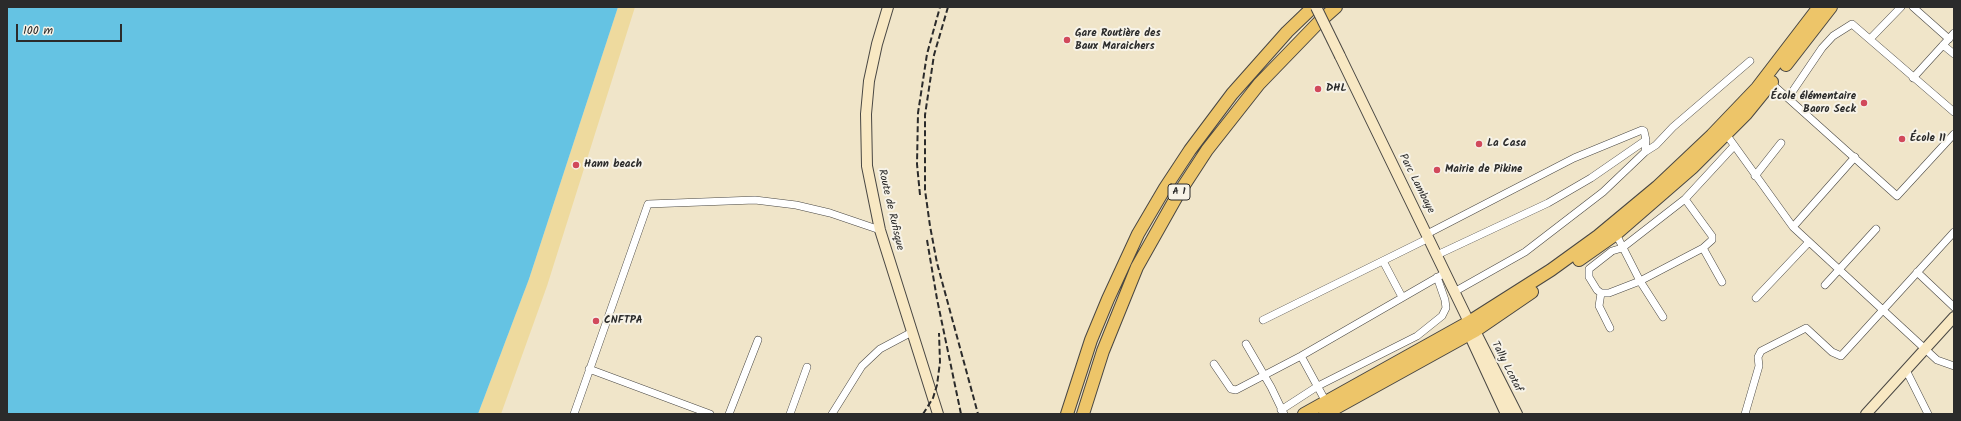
<!DOCTYPE html>
<html>
<head>
<meta charset="utf-8">
<style>
  body { margin:0 }
  #map { position:relative; width:1961px; height:421px; overflow:hidden; background:#f0e5c9; font-family:Kalam,sans-serif }
  canvas { display:block }
  .frame { position:absolute; inset:0; border:8px solid #2b2b2b; pointer-events:none }
  .scale { position:absolute; left:16px; top:24px; width:106px; height:18px; box-sizing:border-box; border:2px solid #2b2b2b; border-top:0; padding-left:5px; font-size:12px; line-height:14px; white-space:nowrap; color:#2b2b2b; -webkit-text-stroke:3px #f7f3e8; paint-order:stroke }
</style>
</head>
<body>
<div id="map">
<canvas width="1961" height="421"></canvas>
<div class="frame"></div>
<div class="scale">100 m</div>
</div>
<script>
const ctx = document.querySelector('canvas').getContext('2d');
ctx.lineJoin = 'round';
function fillPath(path, color) { ctx.fillStyle = color; ctx.fill(path, 'evenodd'); }
const poly = rows => new Path2D(rows.map(r => 'M' + r).join(''));
function trace(path, color, width, dash) { ctx.strokeStyle = color; ctx.lineWidth = width; ctx.lineCap = dash ? 'butt' : 'round'; ctx.setLineDash(dash || []); ctx.stroke(path); }
function label(font, color, halo, rows, align = 'center') {
  ctx.font = font + ' Kalam,sans-serif'; ctx.lineWidth = 4; ctx.setLineDash([]); ctx.textBaseline = 'middle'; ctx.strokeStyle = halo; ctx.fillStyle = color; for (const [text, x, y, turn = 0] of rows) {
    ctx.save(); ctx.translate(x, y); ctx.rotate((+turn || 0) * Math.PI / 180); ctx.textAlign = isNaN(turn) ? turn : align; if (halo) ctx.strokeText(text, 0, 0); ctx.fillText(text, 0, 0); ctx.restore();
  }
}
fillPath(poly([
  [618,7,635,7,547,286,501,414,478,414,529,279]
]), '#eeda9e');
fillPath(poly([
  [7,7,618,7,529,279,478,414,7,414]
]), '#65c3e3');
const street = poly([
  [1913,7,1949,39],
  [1870,39,1901,7],
  [1943,45,1954,54],
  [1913,78,1954,33],
  [1771,83,1897,196,1954,134],
  [1788,98,1822,48,1833,36,1852,24,1954,112],
  [1726,134,1793,227,1937,360,1954,366],
  [1645,152,1656,145,1673,127,1750,61],
  [1755,176,1781,143],
  [1685,199,1712,236,1712,240,1703,248,1640,281,1609,293,1601,293,1597,290,1589,277,1589,269,1612,251,1622,248,1685,199,1734,146],
  [1793,227,1855,157],
  [1427,234,1574,158,1642,130,1644,131,1646,140,1591,178,1548,203,1437,255],
  [1616,234,1640,281,1663,317],
  [1703,248,1722,282],
  [1383,261,1402,297],
  [1917,272,1954,307],
  [1825,285,1876,229],
  [1454,292,1525,252,1603,192,1645,152,1646,140],
  [1601,293,1599,306,1610,328],
  [1756,298,1809,242],
  [1263,320,1429,238],
  [1246,344,1271,387,1284,414],
  [1301,356,1326,402],
  [1214,364,1231,389,1236,390,1301,356,1445,273],
  [589,369,710,414],
  [1906,370,1928,414],
  [1281,410,1318,386,1417,336,1442,316,1446,308,1445,300,1437,277],
  [574,414,648,204,755,200,796,205,830,213,880,230],
  [729,414,758,340],
  [790,414,807,367],
  [832,414,862,366,880,349,912,332],
  [1745,414,1759,366,1758,357,1761,351,1806,328,1832,352,1841,356,1954,232]
]);
const secondary = poly([
  [888,7,877,44,869,81,866,114,867,166,880,230,938,414],
  [1340,56,1469,322],
  [1475,331,1517,414],
  [1469,334,1506,414],
  [1866,414,1954,317]
]);
const highway = poly([
  [1786,65,1831,7],
  [1579,260,1616,234,1692,168,1746,114,1772,82],
  [1067,414,1091,340,1108,299,1138,234,1165,188,1190,150,1232,94,1287,32,1313,7],
  [1083,414,1103,351,1137,267,1177,196,1207,150,1259,84,1318,23,1336,7],
  [1304,414,1469,322,1551,270,1598,236,1657,187,1712,135,1757,88,1819,7],
  [1325,414,1475,331,1532,292]
]);
trace(street, '#494743', 8);
trace(secondary, '#494743', 12);
trace(highway, '#494743', 14);
trace(street, '#fff', 7);
trace(secondary, '#f8e8c3', 10);
trace(highway, '#edc569', 12);
trace(poly([
  [948,7,934,55,925,115,925,190,930,226,937,263,978,414],
  [920,195,917,164,918,113,927,54,940,7],
  [927,240,937,299,961,414],
  [923,414,933,398,937,385,940,362,939,333]
]), '#2b2b2b', 2, [6, 3]);
const secondaryBridge = poly([
  [1316,7,1340,56]
]);
trace(secondaryBridge, '#494743', 12, []);
trace(secondaryBridge, '#f8e8c3', 10);
for (const [x, y, r, color] of [
  [1067,40,4,"#d1495b"],
  [1318,89,4,"#d1495b"],
  [1864,103,4,"#d1495b"],
  [1902,139,4,"#d1495b"],
  [1479,144,4,"#d1495b"],
  [576,165,4,"#d1495b"],
  [1437,170,4,"#d1495b"],
  [596,321,4,"#d1495b"]
]) { const dot = new Path2D(); dot.arc(x, y, r, 0, 2 * Math.PI); ctx.fillStyle = color; ctx.fill(dot); trace(dot, '#f7f3e8', 1.5); }
for (const [x, y, w] of [
  [1179,192,22]
]) { const box = new Path2D(); box.roundRect(x - w / 2, y - 8, w, 16, 3); ctx.fillStyle = '#f7f3e8'; ctx.fill(box); trace(box, '#2b2b2b', 1); }
label('bold 10px', '#2b2b2b', null, [
  ["A 1",1179,192]
]);
label('bold 11px', '#2b2b2b', '#f7f3e8', [
  ["Gare Routière des",1075,34],
  ["Baux Maraichers",1075,47],
  ["DHL",1326,89],
  ["École élémentaire",1856,97,"right"],
  ["Baoro Seck",1856,110,"right"],
  ["École 11",1910,139],
  ["La Casa",1487,144],
  ["Hann beach",584,165],
  ["Mairie de Pikine",1445,170],
  ["CNFTPA",604,321]
], 'left');
label('11px', '#2b2b2b', '#f7f3e8', [
  ["Parc Lambaye",1416,184,63],
  ["Route de Rufisque",890,210,77],
  ["Tally Lcotaf",1506,367,63]
]);
</script>
</body>
</html>
